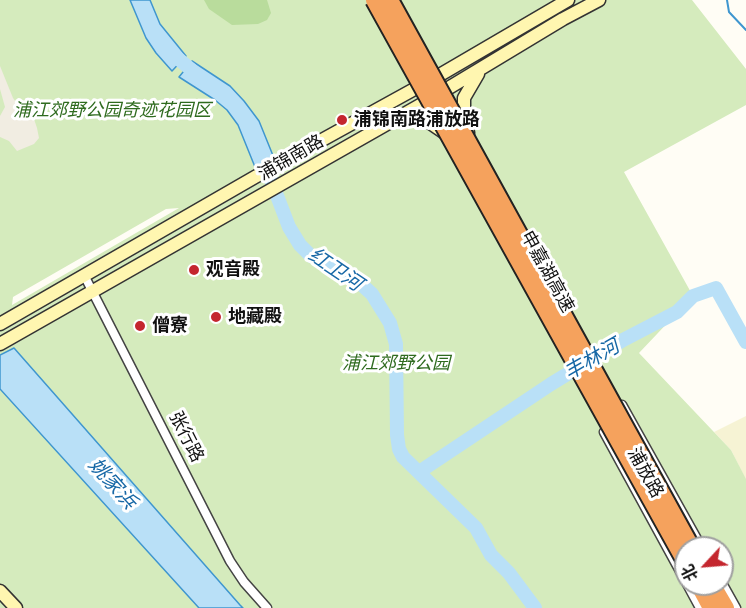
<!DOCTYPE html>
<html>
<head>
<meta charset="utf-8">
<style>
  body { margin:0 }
  #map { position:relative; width:746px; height:608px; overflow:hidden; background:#fffdf5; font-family:"PT Serif","Noto Sans SC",serif }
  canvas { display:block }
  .north { position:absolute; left:674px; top:536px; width:60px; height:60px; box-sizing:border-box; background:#fff; border:2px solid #a0a0a0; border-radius:50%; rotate:244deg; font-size:16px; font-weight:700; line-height:24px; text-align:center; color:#111 }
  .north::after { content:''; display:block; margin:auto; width:21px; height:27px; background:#c4262e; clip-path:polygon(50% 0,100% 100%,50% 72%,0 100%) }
</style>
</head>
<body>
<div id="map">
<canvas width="746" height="608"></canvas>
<div class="north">北</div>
</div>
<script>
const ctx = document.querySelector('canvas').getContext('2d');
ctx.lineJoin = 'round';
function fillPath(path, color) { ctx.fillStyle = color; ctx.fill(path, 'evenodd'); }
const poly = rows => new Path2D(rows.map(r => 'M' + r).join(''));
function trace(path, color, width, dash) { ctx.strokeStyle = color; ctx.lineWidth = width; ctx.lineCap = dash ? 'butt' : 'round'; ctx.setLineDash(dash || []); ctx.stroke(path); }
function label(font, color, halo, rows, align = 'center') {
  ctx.font = font + ' "PT Serif","Noto Sans SC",serif'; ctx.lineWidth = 6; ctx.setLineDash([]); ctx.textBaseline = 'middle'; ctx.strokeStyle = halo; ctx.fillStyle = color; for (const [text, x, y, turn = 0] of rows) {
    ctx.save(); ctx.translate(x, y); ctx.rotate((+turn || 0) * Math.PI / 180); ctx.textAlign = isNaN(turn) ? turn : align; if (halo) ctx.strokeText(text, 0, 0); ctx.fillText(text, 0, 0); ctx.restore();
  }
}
fillPath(poly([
  [746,416,746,480,731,450,714,432]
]), '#f6f3d4');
fillPath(poly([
  [0,0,692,0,746,69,746,105,624,172,693,296,639,353,731,450,746,479,746,608,0,608],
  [179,208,12,305,13,297,166,209],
  [686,548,722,548,722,584,686,584]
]), '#d5ebbd');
fillPath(poly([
  [204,0,267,0,271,13,267,20,258,24,232,25,209,9]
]), '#b9dc9c');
fillPath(poly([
  [0,66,13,98,18,105,24,105,32,113,37,128,39,138,34,144,17,151,9,141,0,137,0,116,5,107,0,89]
]), '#f1ede2');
const water = poly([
  [130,0,150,0,160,24,186,56,172,71,156,53,146,38,130,0],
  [192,61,230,86,244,101,259,121,274,158,255,167,238,125,227,110,215,100,179,77,192,61],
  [14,348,240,605,243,608,199,608,0,389,0,355,14,348]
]);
fillPath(water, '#b9e0f7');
trace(water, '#3f96cf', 1.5);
trace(poly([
  [727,0,729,12,746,30]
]), '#3f96cf', 2);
trace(poly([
  [168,50,201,78],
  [258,146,289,227,300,245,311,256,361,284,372,294,390,323,396,344,397,435,399,449,403,457,476,528,491,555,509,573,535,608],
  [419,472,551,384,623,340,677,312,693,296,716,288,746,342]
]), '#b9e0f7', 14);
const street = poly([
  [84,275,230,561,244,582,267,608],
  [622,405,702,548],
  [604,432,686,582],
  [722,583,736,608],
  [687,584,700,608]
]);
const secondary = poly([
  [401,119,423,118,445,133],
  [468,133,464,115,464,98,478,74],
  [0,324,255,177,438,76,568,0],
  [0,344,422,104,563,19,599,0],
  [0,591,16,608]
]);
const highway = poly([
  [698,584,711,608],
  [712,584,726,608]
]);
trace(street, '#444', 11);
trace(secondary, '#333', 15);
trace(highway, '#222', 20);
trace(street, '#fff', 8);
trace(secondary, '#fff6b0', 12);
trace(highway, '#f5a25d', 16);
const highwayBridge = poly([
  [374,0,686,563],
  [390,0,692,548]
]);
trace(highwayBridge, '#222', 20, []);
trace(highwayBridge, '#f5a25d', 16);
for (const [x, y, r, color] of [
  [342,120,6,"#c4262e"],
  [194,270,6,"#c4262e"],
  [216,317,6,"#c4262e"],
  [140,326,6,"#c4262e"]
]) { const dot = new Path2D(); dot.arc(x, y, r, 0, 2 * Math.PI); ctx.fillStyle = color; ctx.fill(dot); trace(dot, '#fff', 2); }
label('italic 18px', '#2f6b1f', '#fff', [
  ["浦江郊野公园奇迹花园区",112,111],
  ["浦江郊野公园",396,364]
]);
label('bold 18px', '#111', '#fff', [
  ["浦锦南路浦放路",354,120],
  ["观音殿",206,270],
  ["地藏殿",228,317],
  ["僧寮",152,326]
], 'left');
label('18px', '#111', '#fff', [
  ["浦锦南路",291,158,-30],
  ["申嘉湖高速",547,272,61],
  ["张行路",186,437,63],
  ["浦放路",645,473,61]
]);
label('italic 20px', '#1768a6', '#fff', [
  ["红卫河",335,270,34],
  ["丰林河",592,360,-30],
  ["姚家浜",112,484,48]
]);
</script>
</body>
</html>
